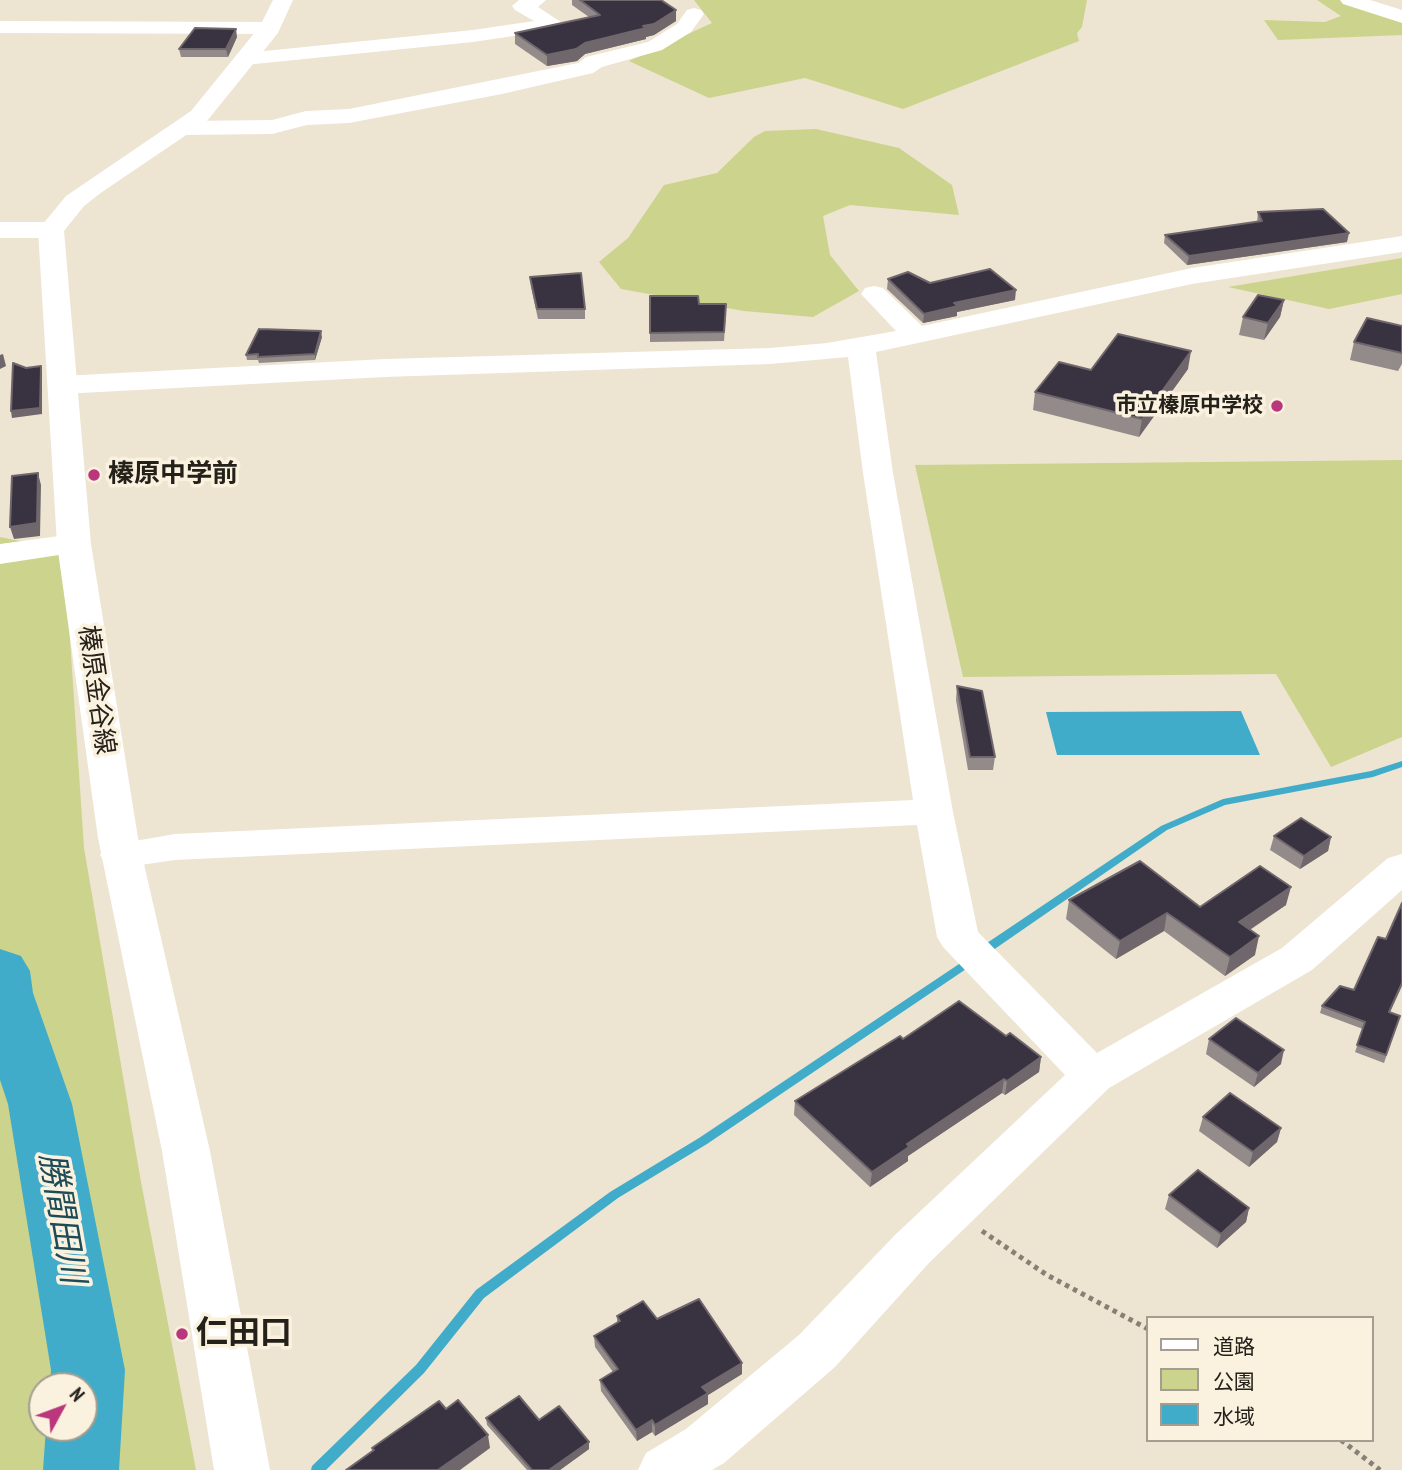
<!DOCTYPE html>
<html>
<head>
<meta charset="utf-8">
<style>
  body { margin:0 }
  #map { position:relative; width:1402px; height:1470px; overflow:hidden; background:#ede4d2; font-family:"PT Sans Narrow","Noto Sans JP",sans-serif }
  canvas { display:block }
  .legend { position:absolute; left:1146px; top:1316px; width:228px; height:126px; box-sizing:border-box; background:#faf1df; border:2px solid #a49d90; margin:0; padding:9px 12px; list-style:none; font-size:21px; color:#24201a }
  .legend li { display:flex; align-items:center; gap:14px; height:35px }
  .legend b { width:35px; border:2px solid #a49d90 }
  .north { position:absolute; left:28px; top:1372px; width:70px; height:70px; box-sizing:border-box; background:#faf1df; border:2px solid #a49d90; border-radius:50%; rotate:49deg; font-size:19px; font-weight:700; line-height:28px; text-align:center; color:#24201a }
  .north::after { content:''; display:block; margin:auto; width:24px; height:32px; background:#ba367d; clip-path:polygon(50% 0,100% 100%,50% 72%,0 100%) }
</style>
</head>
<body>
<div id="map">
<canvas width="1402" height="1470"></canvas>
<ul class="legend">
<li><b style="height:9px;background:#fff"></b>道路</li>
<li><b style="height:19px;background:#ccd38c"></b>公園</li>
<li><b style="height:19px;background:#41acc9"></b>水域</li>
</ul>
<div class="north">N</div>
</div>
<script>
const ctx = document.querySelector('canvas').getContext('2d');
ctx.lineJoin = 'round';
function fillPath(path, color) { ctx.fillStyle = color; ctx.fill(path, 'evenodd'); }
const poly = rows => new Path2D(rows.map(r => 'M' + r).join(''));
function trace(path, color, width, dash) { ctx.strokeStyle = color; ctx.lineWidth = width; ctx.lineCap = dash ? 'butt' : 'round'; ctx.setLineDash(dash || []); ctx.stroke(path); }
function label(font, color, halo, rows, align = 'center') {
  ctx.font = font + ' "PT Sans Narrow","Noto Sans JP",sans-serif'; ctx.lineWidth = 7; ctx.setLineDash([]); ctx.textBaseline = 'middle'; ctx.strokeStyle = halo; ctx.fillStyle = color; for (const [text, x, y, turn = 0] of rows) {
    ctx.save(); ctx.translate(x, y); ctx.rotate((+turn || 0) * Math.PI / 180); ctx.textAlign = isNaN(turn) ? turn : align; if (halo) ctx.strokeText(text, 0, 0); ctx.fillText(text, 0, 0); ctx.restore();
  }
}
fillPath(poly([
  [694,0,1087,0,1082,27,1077,33,1079,41,903,109,805,78,709,98,629,61,712,23],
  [1317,0,1343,0,1402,21,1402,35,1278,40,1264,20,1325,22,1341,16],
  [816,129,899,148,952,185,959,215,850,205,823,216,830,255,859,291,813,317,744,311,621,289,599,262,628,238,664,185,717,173,754,137,765,131],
  [1402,258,1402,294,1329,309,1228,287],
  [1402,460,1402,737,1331,767,1276,674,963,677,915,465],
  [0,537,64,550,84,848,141,1182,196,1470,0,1470],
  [42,1386,84,1386,84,1428,42,1428]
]), '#ccd38c');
fillPath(poly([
  [1241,711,1260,755,1057,755,1046,712]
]), '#41acc9');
fillPath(poly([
  [1402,761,1402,767,1373,777,1225,805,1167,830,986,955,978,955,977,952,978,949,1161,826,1223,799,1371,771,1402,761],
  [971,956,975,957,976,960,975,963,707,1144,618,1198,484,1298,424,1373,326,1470,311,1470,312,1466,416,1365,476,1290,610,1192,699,1138,971,956]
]), '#41acc9');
fillPath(poly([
  [0,949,21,956,30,971,33,993,72,1104,125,1370,119,1470,43,1470,46,1428,84,1428,84,1386,50,1386,51,1370,8,1104,0,1080,0,949]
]), '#41acc9');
trace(poly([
  [982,1231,1047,1275,1148,1329],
  [1341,1440,1380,1470]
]), '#878074', 5, [4.5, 4.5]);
fillPath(poly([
  [519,0,546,0,538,7,564,24,561,28,554,30,473,42,245,65,237,64,234,59,237,54,245,53,473,30,534,21,515,10,512,6,519,0],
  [1340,0,1370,0,1402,10,1402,23,1343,4,1340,0],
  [694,8,701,10,704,14,691,32,662,50,602,67,593,73,502,94,349,123,307,125,272,134,183,135,175,133,172,128,175,123,183,121,272,120,306,111,349,109,578,63,586,57,648,42,677,24,687,10,694,8],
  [0,21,270,22,277,24,280,28,277,32,270,34,0,33,0,21],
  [0,222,51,222,60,225,64,230,60,235,51,238,0,238,0,222],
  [1402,236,1402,252,1192,284,876,352,893,473,953,812,978,932,1097,1053,1282,948,1388,858,1402,854,1402,890,1312,970,1109,1088,929,1263,835,1367,724,1463,712,1470,638,1470,646,1453,686,1429,799,1335,895,1235,1065,1075,943,947,937,937,917,825,175,860,120,868,106,864,100,855,106,846,175,834,913,800,863,473,848,357,770,364,385,377,62,394,52,391,48,385,52,379,62,376,385,359,770,348,827,343,896,331,861,294,865,288,874,286,883,288,922,326,1192,268,1402,236],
  [74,534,85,537,90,544,85,551,0,564,0,544,74,534]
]), '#fff');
fillPath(poly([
  [273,0,293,0,278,33,207,121,102,192,84,206,64,231,91,544,138,838,210,1151,270,1470,214,1470,162,1151,98,838,57,544,38,230,66,196,191,111,260,26,273,0]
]), '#fff');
fillPath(poly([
  [572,0,661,0,676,10,676,21,654,35,646,37,646,39,585,54,577,61,547,66,515,44,515,33,589,17,572,5],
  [237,37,228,57,181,57,179,49],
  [1258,212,1347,242,1187,265,1164,243,1165,235,1257,222],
  [530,277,585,309,585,319,538,319,531,287],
  [888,279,930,283,1015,300,957,312,957,316,923,323,887,289],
  [650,296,699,304,726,313,724,341,650,342],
  [1284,300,1280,317,1264,340,1239,335,1243,317],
  [1402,326,1402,364,1398,371,1350,360,1354,342],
  [322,337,315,360,259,363,258,360,247,360,246,355],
  [1188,369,1139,437,1033,410,1035,392,1091,370],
  [957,686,995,757,993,770,968,770,956,700],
  [1274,836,1331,837,1328,851,1300,869,1270,850],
  [1069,900,1200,907,1286,905,1250,930,1255,955,1225,976,1164,931,1116,959,1066,919],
  [1402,986,1390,1012,1400,1016,1384,1063,1355,1052,1363,1029,1320,1013,1322,1006,1354,990],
  [1006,1036,1041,1057,1039,1072,1005,1095,1002,1093,908,1156,908,1161,870,1187,794,1115,795,1101,903,1039],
  [1209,1039,1281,1064,1254,1087,1206,1054],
  [1203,1117,1281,1128,1277,1142,1249,1167,1199,1131],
  [1169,1195,1249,1208,1246,1222,1217,1248,1165,1209],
  [617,1316,657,1319,742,1374,708,1395,708,1404,655,1436,652,1432,637,1441,601,1391,600,1380,613,1372,595,1347,594,1336,617,1323],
  [486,1418,539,1420,589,1449,560,1470,527,1470,487,1425]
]), '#938b89');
fillPath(poly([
  [676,10,676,21,654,35,646,37,646,39,585,54,577,61,547,66,547,55,643,26],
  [236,29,237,37,228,57,226,49],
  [1349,233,1347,242,1187,265,1189,256],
  [1016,290,1015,300,957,312,957,316,923,323,924,314,954,303],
  [1284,300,1280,317,1264,340,1268,323],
  [321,331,322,337,315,360,315,354],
  [1191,351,1188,369,1139,437,1142,419],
  [3,354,6,366,0,369,0,355],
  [41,366,42,372,42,414,12,418,11,411],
  [38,473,41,485,40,536,14,539,10,527],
  [1331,837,1328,851,1300,869,1304,856],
  [1291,887,1286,905,1234,940,1239,922],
  [1167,913,1164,931,1116,959,1120,941],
  [1259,936,1255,955,1225,976,1230,957],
  [1284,1050,1281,1064,1254,1087,1258,1073],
  [1041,1057,1039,1072,1005,1095,1007,1081],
  [1004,1079,1002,1093,908,1156,908,1161,870,1187,872,1172,907,1144],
  [1281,1128,1277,1142,1249,1167,1253,1152],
  [1249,1208,1246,1222,1217,1248,1221,1234],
  [742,1363,742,1374,708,1395,708,1404,655,1436,655,1425,702,1387],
  [652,1420,652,1432,637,1441,636,1430],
  [488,1435,490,1448,460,1470,438,1470],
  [589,1442,589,1449,560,1470,549,1470]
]), '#6f676c');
const building = poly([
  [580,0,661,0,676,10,654,24,643,26,646,28,585,43,576,49,547,55,515,33,600,15,580,0],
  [195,28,236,29,226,49,179,49,195,28],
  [1323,209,1349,233,1189,256,1165,235,1262,221,1258,212,1323,209],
  [990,269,1016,290,954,303,958,306,924,314,888,279,908,272,930,283,990,269],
  [581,273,585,309,537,309,530,277,581,273],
  [1258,295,1284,300,1268,323,1243,317,1258,295],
  [650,296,698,296,699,304,726,304,724,332,650,333,650,296],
  [1367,318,1402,326,1402,353,1354,342,1367,318],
  [259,329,321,331,315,354,258,357,258,354,246,355,259,329],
  [1118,334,1191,351,1142,419,1035,392,1059,362,1091,370,1118,334],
  [13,363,26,368,41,366,40,408,11,411,13,363],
  [38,473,37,523,10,527,12,476,38,473],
  [957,686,982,691,995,757,970,757,957,686],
  [1301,818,1331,837,1304,856,1274,836,1301,818],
  [1140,861,1200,907,1260,866,1291,887,1239,922,1259,936,1230,957,1167,913,1120,941,1069,900,1140,861],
  [1402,903,1402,983,1389,1012,1400,1016,1386,1055,1357,1045,1365,1022,1322,1006,1340,986,1354,990,1378,937,1386,939,1402,903],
  [959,1001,1006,1036,1010,1033,1041,1057,1007,1081,1004,1079,907,1144,909,1147,872,1172,795,1101,900,1036,903,1039,959,1001],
  [1236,1018,1284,1050,1258,1073,1209,1039,1236,1018],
  [1230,1093,1281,1128,1253,1152,1203,1117,1230,1093],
  [1198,1170,1249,1208,1221,1234,1169,1195,1198,1170],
  [699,1299,742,1363,702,1387,708,1393,655,1425,652,1420,636,1430,600,1380,618,1369,594,1336,620,1321,617,1316,643,1301,657,1319,699,1299],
  [519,1396,539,1420,559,1406,589,1442,549,1470,532,1470,486,1418,519,1396],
  [458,1400,488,1435,438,1470,346,1470,374,1450,372,1448,439,1401,446,1409,458,1400]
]);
fillPath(building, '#393240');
trace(building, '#6f676c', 2);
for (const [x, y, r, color] of [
  [1277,406,7,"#ba367d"],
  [94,475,7,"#ba367d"],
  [182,1334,7,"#ba367d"]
]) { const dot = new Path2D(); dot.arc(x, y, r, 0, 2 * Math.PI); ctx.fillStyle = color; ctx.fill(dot); trace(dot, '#faf1df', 2.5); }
label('bold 21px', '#24201a', '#faf1df', [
  ["市立榛原中学校",1263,406]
], 'right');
label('bold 26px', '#24201a', '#faf1df', [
  ["榛原中学前",108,475]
], 'left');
label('26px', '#24201a', '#faf1df', [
  ["榛原金谷線",96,690,82]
]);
label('bold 32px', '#24201a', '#faf1df', [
  ["仁田口",196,1334]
], 'left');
label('italic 33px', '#1d4b57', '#faf1df', [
  ["勝間田川",61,1218,80]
]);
</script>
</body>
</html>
